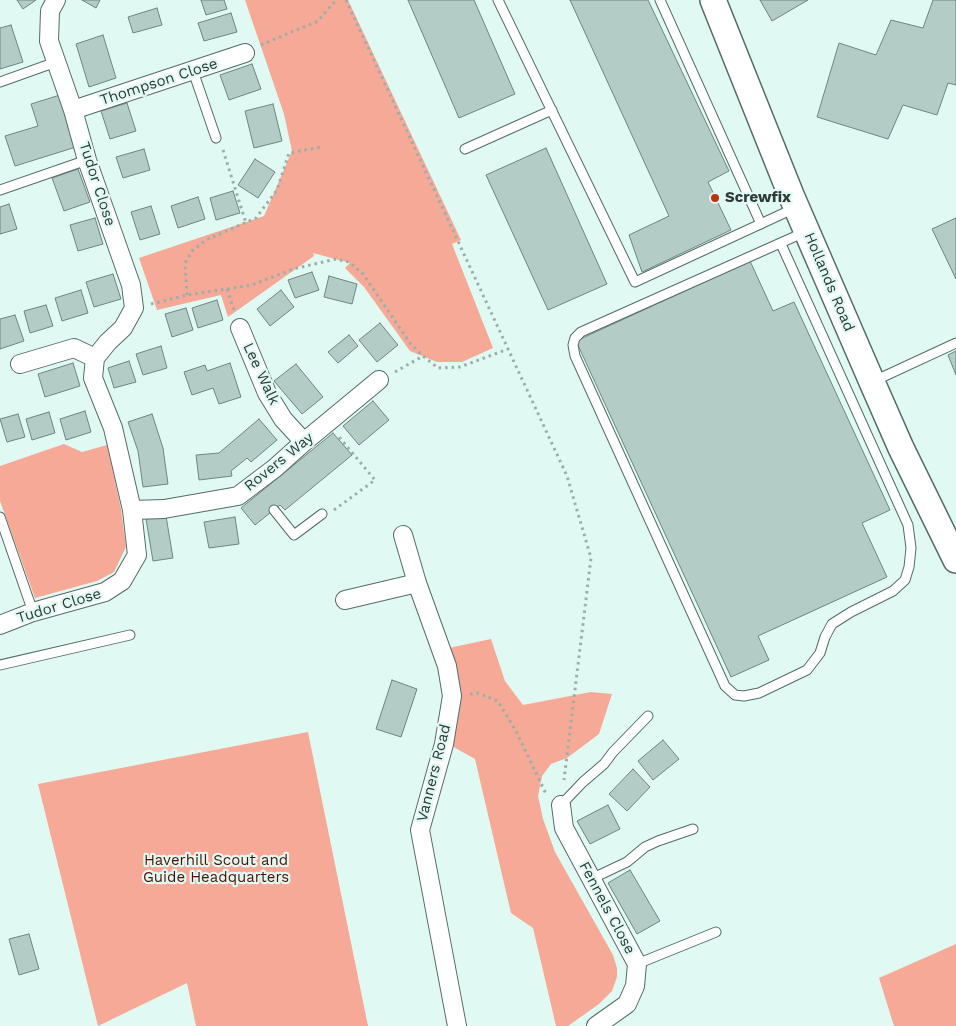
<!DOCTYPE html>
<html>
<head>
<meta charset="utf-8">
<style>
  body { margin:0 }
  canvas { display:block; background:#e0f9f2 }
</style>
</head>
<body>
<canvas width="956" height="1026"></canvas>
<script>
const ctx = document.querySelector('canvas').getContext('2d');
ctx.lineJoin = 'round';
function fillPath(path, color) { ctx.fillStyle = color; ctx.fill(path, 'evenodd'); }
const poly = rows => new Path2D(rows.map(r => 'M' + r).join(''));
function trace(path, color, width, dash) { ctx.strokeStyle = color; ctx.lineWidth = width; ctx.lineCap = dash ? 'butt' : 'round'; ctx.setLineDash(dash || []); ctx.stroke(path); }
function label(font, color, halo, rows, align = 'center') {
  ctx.font = font + ' "Work Sans",sans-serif'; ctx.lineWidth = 4.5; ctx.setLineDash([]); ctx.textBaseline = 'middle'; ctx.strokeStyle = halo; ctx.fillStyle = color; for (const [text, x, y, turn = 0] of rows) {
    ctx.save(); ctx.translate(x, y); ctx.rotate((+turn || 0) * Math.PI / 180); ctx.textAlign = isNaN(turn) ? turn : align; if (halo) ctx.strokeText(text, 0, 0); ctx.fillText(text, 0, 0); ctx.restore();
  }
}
fillPath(poly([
  [245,0,348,0,461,240,452,244,493,348,462,362,437,362,410,351,364,287,345,268,350,263,313,253,314,256,228,317,221,295,157,310,139,258,264,216,292,151,284,114],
  [64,444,82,452,107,445,121,509,126,547,114,572,97,581,35,598,0,501,0,466],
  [491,639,505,681,523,705,591,692,612,694,599,734,567,758,551,764,542,776,538,796,543,819,555,852,613,955,617,968,617,977,612,991,599,1004,568,1026,556,1026,533,928,511,913,475,759,450,745,449,648],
  [308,732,368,1026,196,1026,187,983,98,1026,38,784],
  [956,944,956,1026,894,1026,879,978]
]), '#f6a996');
const building = poly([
  [17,0,36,0,23,9,17,0],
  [82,0,100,0,96,8,82,0],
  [201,0,224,0,227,9,206,15,201,0],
  [408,0,474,0,515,94,459,118,408,0],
  [570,0,648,0,729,171,708,182,731,230,642,272,629,235,669,216,570,0],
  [760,0,808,0,772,21,760,0],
  [933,0,956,0,956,85,948,83,937,115,903,105,888,139,817,117,839,43,876,55,891,20,923,28,933,0],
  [157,8,162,25,133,33,128,17,157,8],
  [231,13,237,32,204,41,198,23,231,13],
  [11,25,23,62,0,69,0,28,11,25],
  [103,35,116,78,89,87,76,44,103,35],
  [252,64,261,89,229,100,220,75,252,64],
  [60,95,76,147,15,166,5,136,38,126,31,104,60,95],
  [127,103,136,131,110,139,101,111,127,103],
  [273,104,282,141,254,148,245,111,273,104],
  [546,148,607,284,548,310,486,175,546,148],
  [144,149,150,170,123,178,116,157,144,149],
  [255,159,275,172,258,198,238,185,255,159],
  [78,169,90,202,64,211,52,178,78,169],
  [233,191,240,213,216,220,210,198,233,191],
  [198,197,205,219,178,228,171,206,198,197],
  [9,204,17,229,0,234,0,207,9,204],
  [151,206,160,234,140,240,131,212,151,206],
  [95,218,103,244,78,251,70,225,95,218],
  [956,218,956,279,932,229,956,218],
  [750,261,773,311,794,302,890,510,862,523,887,577,758,636,769,660,731,677,576,341,750,261],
  [312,272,319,290,295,298,288,280,312,272],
  [113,274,121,299,94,307,86,282,113,274],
  [329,276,357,284,352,304,324,297,329,276],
  [81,290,88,313,62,321,55,298,81,290],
  [281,290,294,307,270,326,257,309,281,290],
  [217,300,223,320,198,328,192,308,217,300],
  [46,305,53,326,30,333,24,311,46,305],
  [186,308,193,330,172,337,165,314,186,308],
  [15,315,24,341,0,349,0,319,15,315],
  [380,323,398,345,377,362,359,340,380,323],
  [349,335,358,346,338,363,328,352,349,335],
  [161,346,167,368,143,375,136,354,161,346],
  [956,351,956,375,948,355,956,351],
  [129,361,136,382,114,388,108,368,129,361],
  [73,363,80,386,45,397,38,374,73,363],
  [230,363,241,397,219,404,213,388,192,395,184,372,205,365,207,371,230,363],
  [296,364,323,397,302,414,274,381,296,364],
  [373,401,389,420,359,445,343,426,373,401],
  [85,411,91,432,66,440,60,419,85,411],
  [49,412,55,433,32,440,26,419,49,412],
  [18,414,25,437,7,442,0,419,18,414],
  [152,414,163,448,168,484,143,487,138,451,128,422,152,414],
  [259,419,277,440,251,462,247,458,231,471,232,476,199,480,196,455,219,453,259,419],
  [333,433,352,455,285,510,280,505,255,525,241,508,333,433],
  [166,516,173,558,153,561,146,519,166,516],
  [235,517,239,544,209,548,204,522,235,517],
  [392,680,417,689,401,737,376,729,392,680],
  [663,740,679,759,653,780,638,761,663,740],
  [633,769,650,787,627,811,609,794,633,769],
  [608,805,620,829,590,844,577,821,608,805],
  [630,870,660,921,637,934,608,883,630,870],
  [29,934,39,969,19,975,9,939,29,934]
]);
fillPath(building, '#b4ccc6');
trace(building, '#6f8680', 1);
const lane = poly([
  [498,0,635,282,795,208],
  [660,0,761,224],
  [193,71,216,138],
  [0,82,56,62],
  [465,149,552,110],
  [0,190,87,160],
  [781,244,908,525,911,548,909,567,905,580,893,591,851,612,832,624,825,637,820,653,807,670,759,693,744,696,735,695,725,686,575,356,573,345,575,338,581,332,805,232],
  [874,381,956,343],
  [274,510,294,535,322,514],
  [0,517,33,612],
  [0,665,130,635],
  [561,805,583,782,604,764,613,752,648,716],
  [591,879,627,862,645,847,658,841,693,829],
  [637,964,716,932]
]);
const street = poly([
  [73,110,245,53],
  [240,328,267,393,283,419,304,442],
  [20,364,74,348,95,358],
  [132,510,164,509,238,496,275,468,304,442,379,380],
  [403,535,417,583,447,666,452,696,444,744,420,830,457,1026],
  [345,600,417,583],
  [0,625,33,612,105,592,122,581,137,555,132,510,113,428,93,378,95,358,108,342,123,328,134,308,131,285,87,160,73,110,49,41,50,11,56,0],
  [561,805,564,828,637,964,635,986,627,1004,596,1026]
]);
const secondary = poly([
  [713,0,791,195,872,382,901,448,956,560]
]);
trace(lane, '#566c67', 11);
trace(street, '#566c67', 20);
trace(secondary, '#566c67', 28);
trace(poly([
  [346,0,567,476,591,558,564,780],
  [261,45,318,21,336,0],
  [223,150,246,223],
  [227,289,234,310],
  [187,295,185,263,192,251,206,240,256,218,277,190,289,153,321,147],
  [151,304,187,295,252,285,293,269,336,259,349,262,363,274,410,343,423,356,438,368,460,367,508,349],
  [395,372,423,356],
  [334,510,375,480,339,437],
  [470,694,477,693,498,701,517,733,546,794]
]), '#9baea9', 3, [2.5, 4]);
trace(lane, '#fff', 9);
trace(street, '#fff', 18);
trace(secondary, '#fff', 25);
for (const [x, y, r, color] of [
  [715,198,5,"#bd3310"]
]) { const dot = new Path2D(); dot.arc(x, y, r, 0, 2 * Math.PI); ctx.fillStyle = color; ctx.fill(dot); trace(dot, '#e0f9f2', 2); }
label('15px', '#2f3937', '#e0f9f2', [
  ["Thompson Close",159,82,-18],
  ["Tudor Close",97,184,72],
  ["Hollands Road",829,282,67],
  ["Lee Walk",261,374,65],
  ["Rovers Way",279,462,-39],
  ["Tudor Close",59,606,-17],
  ["Vanners Road",434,773,-76],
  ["Fennels Close",607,908,62]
]);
label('bold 15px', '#2f3937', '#e0f9f2', [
  ["Screwfix",725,198]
], 'left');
label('15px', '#4f1306', '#e0f9f2', [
  ["Haverhill Scout and",216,861],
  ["Guide Headquarters",216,878]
]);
</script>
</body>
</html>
